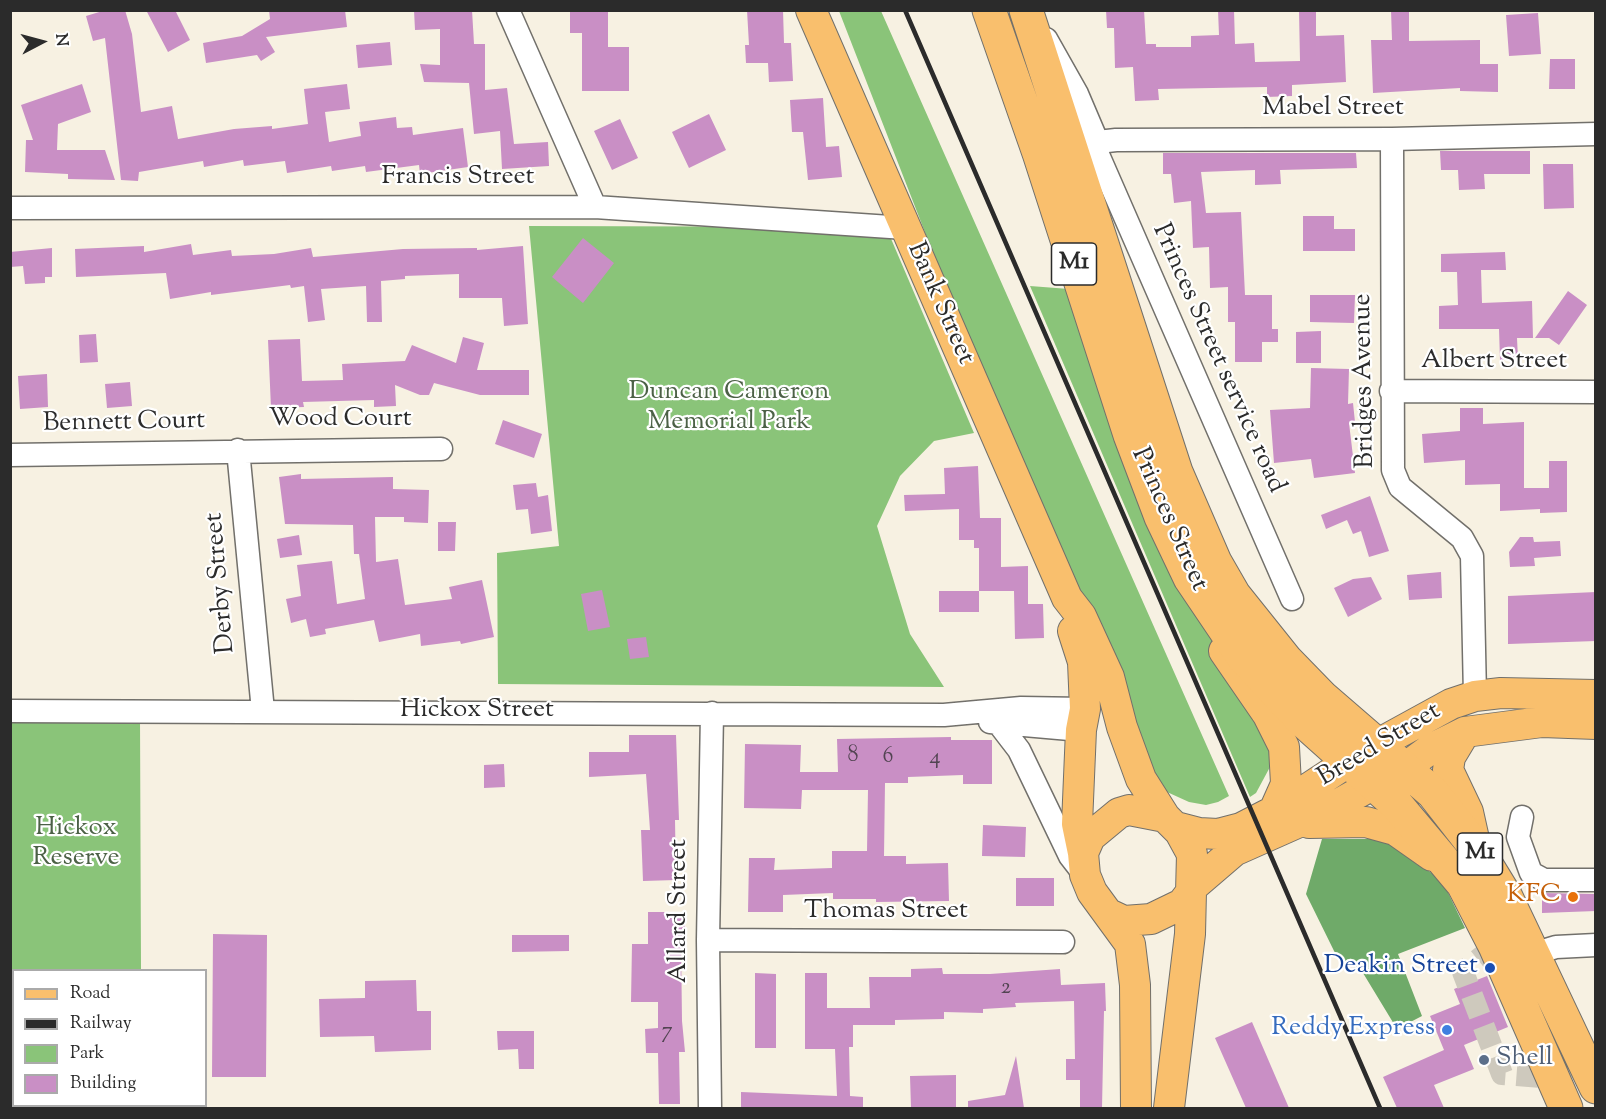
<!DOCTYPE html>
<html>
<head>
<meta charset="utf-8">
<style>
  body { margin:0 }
  #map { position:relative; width:1606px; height:1119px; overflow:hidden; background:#f7f1e2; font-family:"Sorts Mill Goudy",serif }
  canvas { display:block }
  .frame { position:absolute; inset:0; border:12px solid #2b2b2b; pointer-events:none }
  .legend { position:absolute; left:12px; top:969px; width:195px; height:138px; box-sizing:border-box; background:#fff; border:2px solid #aaa; margin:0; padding:8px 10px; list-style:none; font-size:18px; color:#2b2b2b }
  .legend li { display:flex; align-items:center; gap:12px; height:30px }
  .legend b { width:30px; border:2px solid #aaa }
  .north { position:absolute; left:12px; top:12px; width:60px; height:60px; -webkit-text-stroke:4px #fff; paint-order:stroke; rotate:84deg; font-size:16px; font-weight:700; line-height:24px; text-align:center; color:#2b2b2b }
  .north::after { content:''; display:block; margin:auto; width:21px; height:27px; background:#2b2b2b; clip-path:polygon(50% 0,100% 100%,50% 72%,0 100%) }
</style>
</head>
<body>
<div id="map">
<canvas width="1606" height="1119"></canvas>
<div class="frame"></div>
<ul class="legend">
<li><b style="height:8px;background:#f9bf6d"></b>Road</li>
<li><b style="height:8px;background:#2b2b2b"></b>Railway</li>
<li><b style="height:16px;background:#8ac479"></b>Park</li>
<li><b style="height:16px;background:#c98fc5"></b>Building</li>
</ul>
<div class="north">N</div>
</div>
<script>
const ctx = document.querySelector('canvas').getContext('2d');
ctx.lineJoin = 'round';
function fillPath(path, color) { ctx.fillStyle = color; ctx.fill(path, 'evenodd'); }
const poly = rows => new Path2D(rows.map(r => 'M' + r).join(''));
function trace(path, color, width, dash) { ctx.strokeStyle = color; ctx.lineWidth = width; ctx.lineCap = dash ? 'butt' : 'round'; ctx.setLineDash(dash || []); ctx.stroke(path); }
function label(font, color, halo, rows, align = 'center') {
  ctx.font = font + ' "Sorts Mill Goudy",serif'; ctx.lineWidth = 4.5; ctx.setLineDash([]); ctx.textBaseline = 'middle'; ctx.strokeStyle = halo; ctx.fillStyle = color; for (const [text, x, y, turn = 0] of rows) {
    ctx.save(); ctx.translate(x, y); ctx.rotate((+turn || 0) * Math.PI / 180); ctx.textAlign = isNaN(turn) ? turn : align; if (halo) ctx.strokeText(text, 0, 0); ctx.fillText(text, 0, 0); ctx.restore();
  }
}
fillPath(poly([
  [839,11,881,11,1229,796,1218,802,1206,805,1189,802,1167,792,1153,774,1116,667,1032,485,935,258],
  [529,226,886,227,974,433,934,441,900,476,877,526,910,634,944,687,498,684,497,553,559,546],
  [1030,286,1069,289,1235,676,1270,748,1270,767,1256,793,1250,797],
  [140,718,141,970,14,970,14,1106,142,1106,142,1108,11,1108,10,719]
]), '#8ac479');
fillPath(poly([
  [1322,839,1381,839,1442,880,1465,928,1398,954,1422,1016,1397,1029,1363,973,1337,957,1306,894]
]), '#6faa69');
fillPath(poly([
  [106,10,125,10,132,34,141,112,172,106,178,139,234,129,272,126,272,129,308,124,304,89,347,84,350,109,325,112,329,142,361,136,359,122,396,117,397,128,412,127,413,135,463,128,468,167,420,174,419,165,366,172,365,166,332,171,331,166,287,173,285,161,244,166,243,160,204,167,203,161,139,172,138,181,121,180,105,38,93,41,86,16],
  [146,10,175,10,190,40,168,52],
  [269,10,345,10,347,27,266,37,275,52,261,61,257,55,206,63,203,43,242,36,270,19],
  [414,10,472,10,474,44,485,44,485,90,507,88,514,144,548,142,549,166,502,169,500,131,474,134,469,83,424,82,420,64,440,65,440,29,415,30],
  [570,10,608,10,608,47,629,47,629,91,582,91,582,33,570,33],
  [747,10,783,10,784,43,791,43,793,81,769,82,768,63,746,63,745,45,749,45],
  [1106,10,1144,10,1146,44,1156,44,1156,47,1191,47,1191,36,1219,35,1218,10,1234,10,1235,44,1254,43,1255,62,1300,61,1299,10,1316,10,1316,36,1344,35,1346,82,1292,85,1292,96,1267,97,1267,87,1158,89,1159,100,1135,101,1133,67,1115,68,1114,28,1107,28],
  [1391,10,1409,10,1409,41,1480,40,1480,64,1498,64,1498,92,1460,91,1460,88,1373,93,1371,40,1392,40],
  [1538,13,1541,54,1509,56,1506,15],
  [390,42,392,65,358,68,356,45],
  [1550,59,1575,59,1575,89,1549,89],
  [82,84,91,112,58,124,57,150,105,150,115,180,68,179,68,174,25,172,26,140,33,140,21,105],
  [823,98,826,147,839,146,842,177,808,180,803,132,792,132,790,100],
  [709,114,726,150,689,168,672,132],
  [620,119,638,158,612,170,594,131],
  [1440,151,1530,151,1530,174,1484,174,1485,189,1459,190,1458,170,1441,170],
  [1163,153,1356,153,1357,168,1280,170,1281,184,1255,185,1255,170,1201,172,1206,213,1241,212,1245,295,1272,295,1272,329,1278,329,1278,342,1262,342,1262,362,1235,362,1235,322,1228,322,1228,287,1210,288,1209,247,1193,248,1191,201,1174,203,1171,174,1163,174],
  [1543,164,1573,164,1574,208,1544,209],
  [1303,216,1334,216,1334,229,1355,229,1355,251,1303,251],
  [583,238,614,263,583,303,552,277],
  [191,244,193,255,231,250,232,256,274,254,311,248,313,257,403,249,477,248,477,250,523,246,528,324,504,326,502,298,459,298,459,274,405,276,405,279,381,281,382,322,367,322,366,286,321,289,325,320,308,322,304,286,291,288,290,285,211,295,211,292,170,299,166,273,76,277,75,249,144,246,144,252],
  [52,248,52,277,45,277,45,283,25,284,23,266,10,267,10,252],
  [1505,252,1506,270,1481,270,1482,303,1532,301,1533,338,1517,338,1518,359,1500,360,1499,329,1439,329,1439,306,1458,305,1457,272,1441,272,1441,254],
  [1568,291,1587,305,1559,345,1549,338,1535,338],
  [1310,295,1355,295,1354,323,1310,322],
  [1321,331,1321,363,1296,363,1296,332],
  [96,334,98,362,80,363,79,335],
  [463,337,484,343,477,370,529,370,529,395,480,395,434,383,429,395,420,395,395,385,396,406,374,407,374,400,303,402,304,407,271,408,268,340,300,339,302,381,343,380,342,364,405,361,412,345,456,363],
  [1311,368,1349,369,1348,404,1353,403,1355,422,1349,423,1355,473,1314,478,1311,459,1274,463,1270,410,1310,408],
  [47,374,48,407,20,409,18,376],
  [130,382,132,406,107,408,105,384],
  [1460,408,1483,408,1483,424,1524,422,1524,488,1549,488,1549,461,1567,461,1567,512,1540,513,1540,509,1500,511,1500,484,1465,485,1465,460,1424,463,1422,434,1460,431],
  [503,420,542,434,534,458,495,444],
  [978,466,980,518,1001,518,1001,567,1028,566,1028,604,1043,604,1044,638,1015,639,1014,591,979,591,979,548,974,548,974,540,959,540,959,509,905,511,904,495,945,494,944,468],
  [301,474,301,479,393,477,393,489,429,490,428,523,404,522,404,517,375,517,376,562,398,559,405,605,452,599,449,587,482,580,494,637,461,644,460,641,421,646,420,634,379,642,374,620,325,629,326,634,310,637,306,619,291,623,286,599,301,596,297,565,332,561,337,604,365,599,359,554,354,554,353,525,285,524,279,477],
  [536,483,538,497,548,495,552,531,531,534,528,509,516,510,513,485],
  [1370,496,1389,551,1369,557,1361,531,1353,534,1347,520,1326,529,1321,515],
  [438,522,456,522,455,551,438,551],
  [299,535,302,555,280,558,277,539],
  [1520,537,1533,537,1534,542,1560,541,1561,556,1534,558,1535,566,1510,567,1509,552],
  [1441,572,1442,598,1409,600,1407,575],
  [1371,577,1382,599,1348,617,1334,588,1353,579],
  [602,590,610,627,588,631,581,594],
  [939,591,979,591,979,612,939,612],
  [1596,592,1596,641,1508,644,1508,596],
  [646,637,649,657,630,659,627,639],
  [629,735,676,735,679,820,675,820,676,880,643,881,641,830,650,830,646,774,589,777,589,752,629,752],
  [951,737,951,740,992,740,992,784,963,784,963,775,908,777,908,783,885,783,884,856,906,856,906,864,948,863,949,901,876,902,876,899,833,899,833,893,783,895,783,912,748,912,749,858,775,858,774,870,832,868,832,851,867,851,868,790,802,790,801,809,744,808,745,744,801,745,800,772,838,772,837,739],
  [504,764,505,787,484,788,484,765],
  [983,825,1026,827,1025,857,982,856],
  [1016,878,1054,878,1054,906,1016,906],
  [1542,893,1596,894,1596,911,1542,913],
  [648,912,685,912,685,941,681,941,682,1021,685,1052,679,1052,680,1104,659,1104,658,1053,646,1053,645,1029,658,1028,658,1002,631,1002,632,944,648,944],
  [213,934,267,935,266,1077,212,1077],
  [512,935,569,935,569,951,512,952],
  [942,968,943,974,990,974,1060,969,1061,985,1105,983,1106,1011,1104,1011,1102,1108,1080,1108,1080,1080,1066,1080,1066,1059,1075,1059,1074,1001,1015,1003,1016,1007,983,1009,983,1013,944,1012,944,1019,895,1020,895,1025,853,1025,853,1047,849,1047,850,1096,863,1097,863,1108,741,1108,741,1092,837,1096,835,1049,805,1049,805,973,827,973,827,1008,870,1008,869,977,911,977,911,969],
  [755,973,776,974,776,1048,755,1048],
  [1487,976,1508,1027,1464,1045,1474,1069,1434,1085,1444,1108,1397,1108,1383,1077,1444,1050,1430,1016,1460,1004,1454,989],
  [416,980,417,1011,431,1011,431,1050,375,1052,374,1036,320,1037,319,999,365,998,365,981],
  [1252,1022,1289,1108,1246,1108,1215,1038],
  [497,1031,534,1031,534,1069,519,1069,518,1049,498,1050],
  [1016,1056,1024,1108,968,1108,968,1101,1005,1095],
  [956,1075,956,1108,911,1108,910,1076]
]), '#c98fc5');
trace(poly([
  [1495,946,1463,972,1502,1074,1554,1078]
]), '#cec9bd', 22, [22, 11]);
const minor = poly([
  [508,10,595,207],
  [1046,39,1077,94,1097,141],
  [1392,139,1393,470,1400,487,1462,538,1472,556,1475,696],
  [1092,141,1292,599],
  [1071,145,1116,140,1392,139,1596,134],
  [10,208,595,207,905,228],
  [1391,391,1596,392],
  [238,450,263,711],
  [10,455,441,449],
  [10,711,944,715,1021,708,1085,709],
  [990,722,1081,730],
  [999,724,1019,750,1070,856,1084,874],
  [1522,817,1518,837,1531,873,1544,880,1596,880],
  [708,940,1063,942],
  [1533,954,1556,947,1596,945],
  [710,1108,708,940,712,713]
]);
const major = poly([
  [811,10,1067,598,1081,616,1109,677,1122,727,1141,779,1165,817],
  [1073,631,1083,662,1085,709,1081,730,1077,824,1083,853],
  [1224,651,1268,715,1284,747,1286,784,1274,811],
  [1465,732,1450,757,1448,770,1468,812,1476,848],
  [1378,744,1451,704,1475,696,1501,693,1596,695],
  [1406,767,1429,750,1465,732,1542,722,1596,724],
  [1309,823,1366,822,1395,830,1432,856],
  [1176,827,1199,833,1218,834,1241,828,1274,811,1348,762],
  [1192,887,1234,851,1333,807,1374,784],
  [1109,914,1124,921,1151,919,1182,904,1191,892,1192,854,1180,832,1165,817,1129,810,1119,813,1090,837,1083,853,1085,875,1092,892,1130,944,1135,985,1136,1108],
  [1169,1108,1190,934,1191,892]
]);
const highway = poly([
  [989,10,1039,153,1130,435,1161,517,1190,578,1244,658,1301,719,1396,804,1463,884,1495,946,1566,1108],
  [1026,10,1176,472,1215,562,1234,595,1286,660,1322,697,1433,793,1476,848,1506,897,1596,1087]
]);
trace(minor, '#72706b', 25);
trace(major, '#72706b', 32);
trace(highway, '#72706b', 35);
trace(minor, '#fff', 22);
trace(major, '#f9bf6d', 30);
trace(highway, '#f9bf6d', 33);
trace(poly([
  [905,10,1380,1108]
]), '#2b2b2b', 4.5);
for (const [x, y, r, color] of [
  [1573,897,6,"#e8710a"],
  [1490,968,6,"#1a4fb4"],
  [1447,1030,6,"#3f7fe0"],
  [1484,1060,6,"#5c6f8a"]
]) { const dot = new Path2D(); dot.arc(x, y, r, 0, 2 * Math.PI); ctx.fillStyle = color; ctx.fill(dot); trace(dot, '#fff', 2); }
label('22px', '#524452', null, [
  ["8",853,757],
  ["6",888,758],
  ["4",935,759],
  ["2",1006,989],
  ["7",667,1033]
]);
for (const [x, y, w] of [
  [1074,264,45],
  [1480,854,45]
]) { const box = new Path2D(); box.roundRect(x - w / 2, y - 21, w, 42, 4.5); ctx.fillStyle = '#fff'; ctx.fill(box); trace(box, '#2b2b2b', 1.5); }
label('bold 24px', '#2b2b2b', null, [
  ["M1",1074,264],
  ["M1",1480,854]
]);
label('26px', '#2b2b2b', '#fff', [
  ["Mabel Street",1333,110],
  ["Francis Street",458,179],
  ["Bank Street",939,304,66],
  ["Princes Street service road",1217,359,66],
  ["Albert Street",1494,363],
  ["Bridges Avenue",1366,381,-91],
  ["Wood Court",340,421],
  ["Bennett Court",124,424,-1],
  ["Princes Street",1168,520,66],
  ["Derby Street",222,583,-95],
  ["Hickox Street",477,712],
  ["Breed Street",1380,746,-31],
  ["Allard Street",681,911,-90],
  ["Thomas Street",886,913]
]);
label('26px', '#4c6146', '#fff', [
  ["Duncan Cameron",729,394],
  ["Memorial Park",729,424],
  ["Hickox",76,830],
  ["Reserve",76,860]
]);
label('26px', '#c56008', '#fff', [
  ["KFC",1561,897]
], 'right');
label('26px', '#164399', '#fff', [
  ["Deakin Street",1478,968]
], 'right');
label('26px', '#366cbe', '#fff', [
  ["Reddy Express",1435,1030]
], 'right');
label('26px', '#4e5e75', '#fff', [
  ["Shell",1496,1060]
], 'left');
</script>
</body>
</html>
